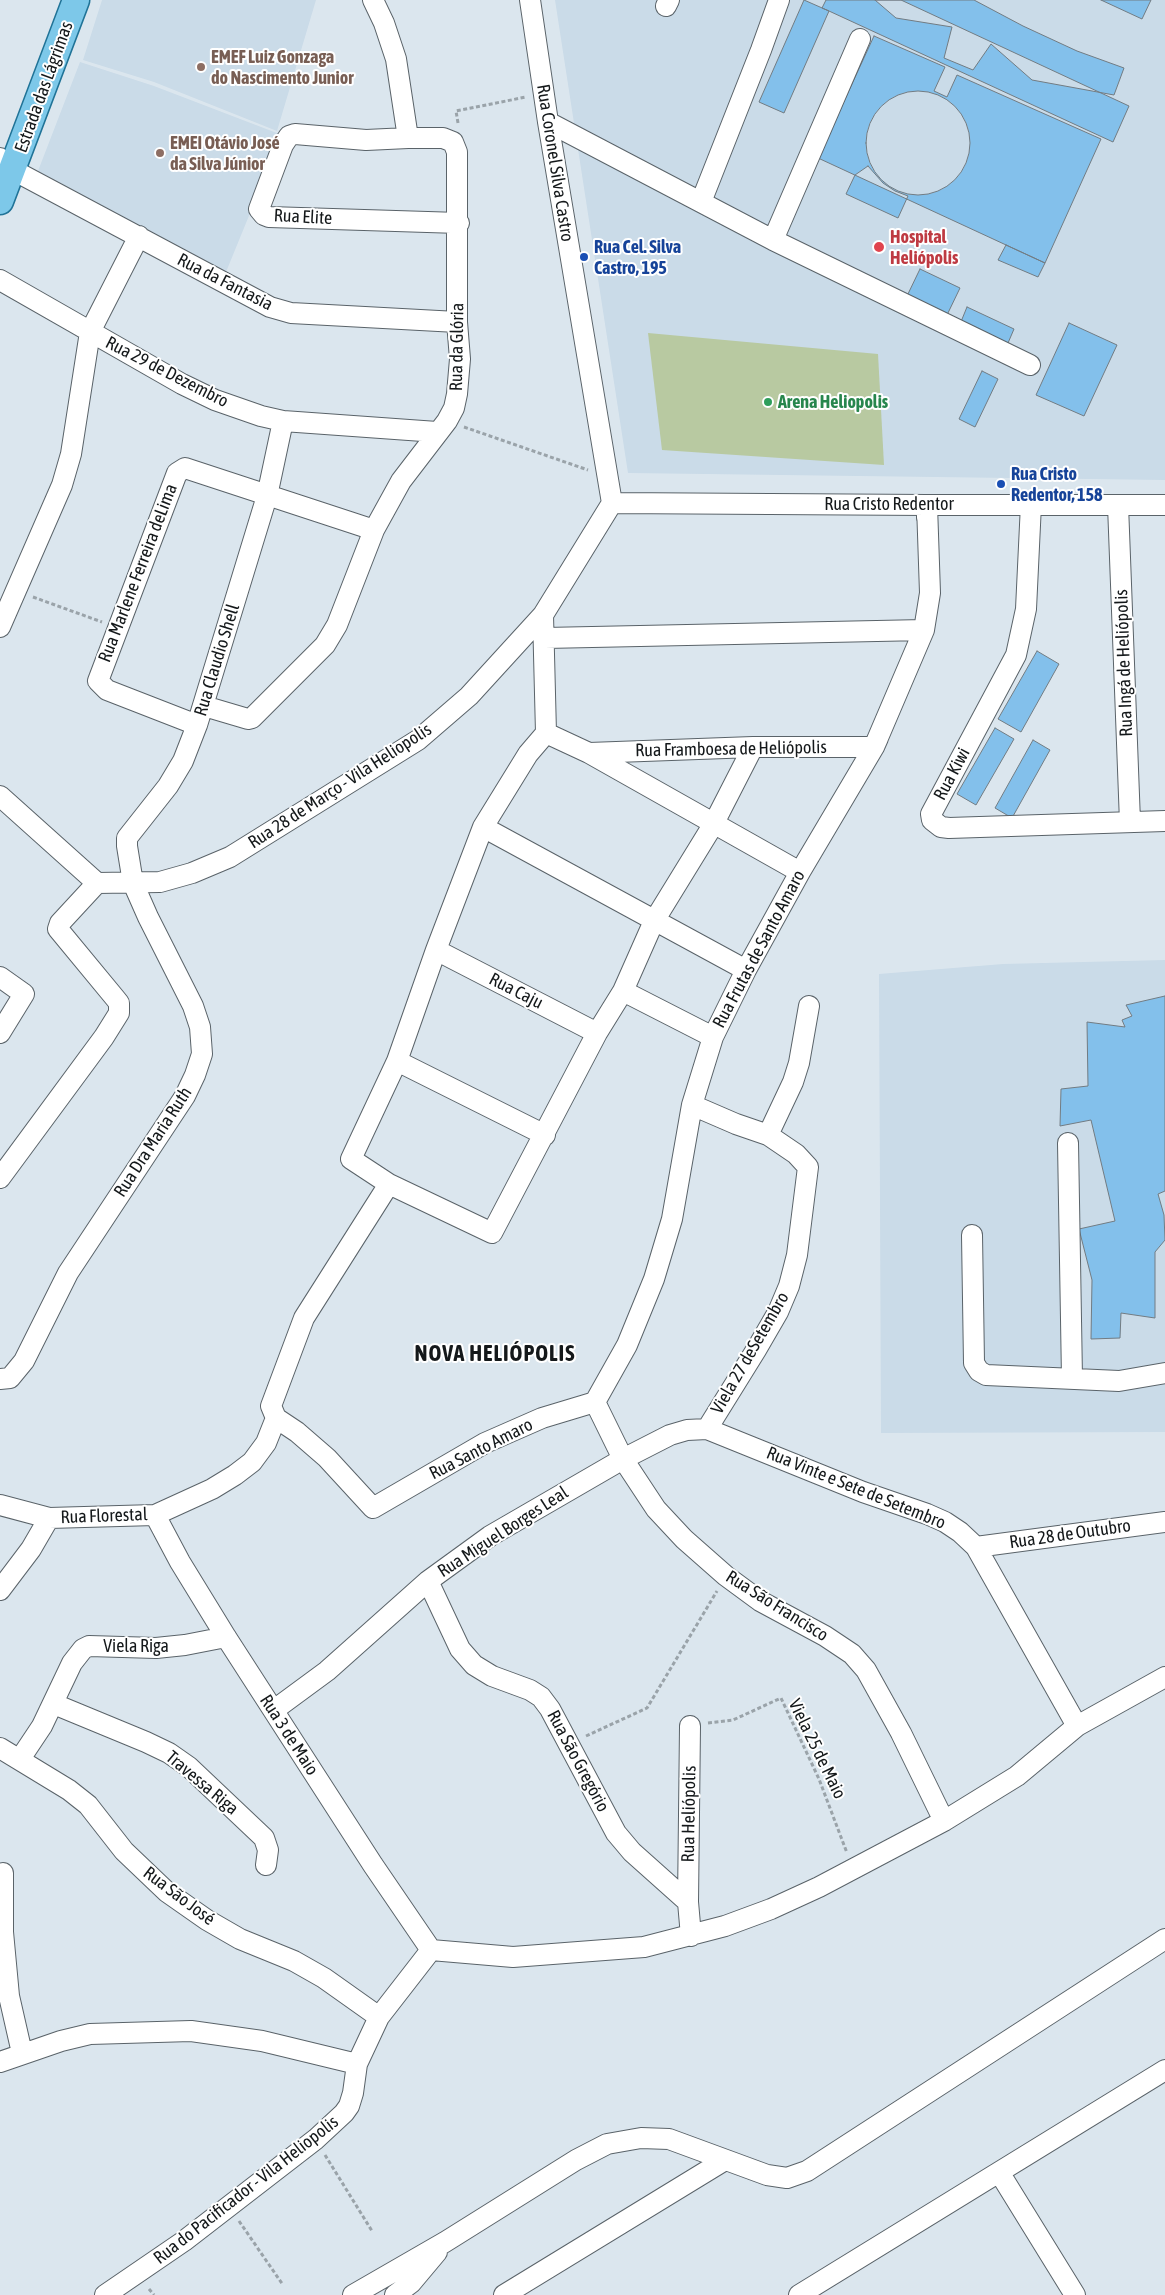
<!DOCTYPE html>
<html>
<head>
<meta charset="utf-8">
<style>
  body { margin:0 }
  canvas { display:block; background:#dbe6ee }
</style>
</head>
<body>
<canvas width="1165" height="2295"></canvas>
<script>
const ctx = document.querySelector('canvas').getContext('2d');
ctx.lineJoin = 'round';
function fillPath(path, color) { ctx.fillStyle = color; ctx.fill(path, 'evenodd'); }
const poly = rows => new Path2D(rows.map(r => 'M' + r).join(''));
function trace(path, color, width, dash) { ctx.strokeStyle = color; ctx.lineWidth = width; ctx.lineCap = dash ? 'butt' : 'round'; ctx.setLineDash(dash || []); ctx.stroke(path); }
function label(font, color, halo, rows, align = 'center') {
  ctx.font = font + ' "Asap Condensed",sans-serif'; ctx.lineWidth = 4; ctx.setLineDash([]); ctx.textBaseline = 'middle'; ctx.strokeStyle = halo; ctx.fillStyle = color; for (const [text, x, y, turn = 0] of rows) {
    ctx.save(); ctx.translate(x, y); ctx.rotate((+turn || 0) * Math.PI / 180); ctx.textAlign = isNaN(turn) ? turn : align; if (halo) ctx.strokeText(text, 0, 0); ctx.fillText(text, 0, 0); ctx.restore();
  }
}
fillPath(poly([
  [102,0,316,0,277,131,154,82,83,60],
  [555,0,1165,0,1165,480,628,473],
  [80,62,154,86,282,135,226,272,38,171],
  [1165,960,1165,1432,881,1433,879,974,1003,964]
]), '#cadbe8');
fillPath(poly([
  [648,333,878,354,884,465,662,450]
]), '#b8c9a1');
const building = poly([
  [804,0,829,11,784,113,759,102,804,0],
  [826,0,901,0,1129,106,1113,142,829,11,822,8,826,0],
  [875,0,974,0,1023,26,1077,51,1124,68,1114,95,1032,80,991,44,973,70,944,58,952,27,896,18,875,0],
  [1101,0,1151,0,1142,19,1101,0],
  [874,36,945,67,934,91,947,97,957,75,1101,139,1045,263,818,158,874,36],
  '866 143a52 52 0 1 1 104 0a52 52 0 1 1-104 0Z',
  [868,166,883,183,895,191,908,196,898,218,846,194,855,175,868,166],
  [1006,245,1045,263,1038,277,998,260,1006,245],
  [920,269,960,288,947,315,907,296,920,269],
  [967,307,1014,329,1005,350,958,329,967,307],
  [1069,323,1117,345,1084,416,1036,395,1069,323],
  [982,371,998,379,975,427,959,419,982,371],
  [1037,651,1059,664,1021,732,998,719,1037,651],
  [995,728,1014,739,976,805,957,794,995,728],
  [1033,740,1050,750,1012,818,995,808,1033,740],
  [1165,996,1165,1191,1158,1194,1164,1215,1165,1240,1155,1252,1155,1318,1121,1313,1120,1338,1091,1339,1092,1280,1079,1229,1115,1221,1091,1120,1060,1126,1061,1089,1088,1086,1087,1022,1125,1027,1122,1020,1132,1016,1126,1005,1165,996]
]);
fillPath(building, '#83c0eb');
trace(building, '#727c83', 1);
const minor = poly([
  [530,0,548,122,612,503],
  [666,6,669,0],
  [548,122,773,240,1030,365],
  [408,138,366,140,295,134,289,136,283,145,259,209,264,215,269,217,459,223],
  [0,158,13,170,270,307,291,313,457,322],
  [701,202,761,50,779,0],
  [773,240,860,39],
  [0,280,182,384,215,400,261,416,283,421,437,432],
  [612,503,927,505,927,518],
  [1031,504,1026,609,1016,655,931,814,932,820,941,827,949,828,1165,821],
  [914,505,1165,505],
  [1118,505,1130,822],
  [0,627,62,485,71,454,90,332,139,236],
  [545,638,924,630],
  [204,706,248,719,252,718,325,645,337,625,374,530,401,481,447,421,454,408,457,394,460,359,457,322,457,152,453,142,443,138,408,138,396,59,384,23,373,0],
  [197,725,107,690,98,681,177,473,185,468,374,530],
  [546,733,589,753,800,872],
  [589,753,753,747,874,747,878,738],
  [0,796,97,883,160,882,192,873,230,857,418,740,469,696,543,615,612,503],
  [483,827,746,970],
  [436,950,597,1033],
  [0,977,24,994,0,1033],
  [623,991,713,1037],
  [397,1061,545,1135],
  [692,1105,736,1124,768,1135],
  [1068,1143,1072,1378],
  [0,1178,104,1037,119,1013,119,1003,115,998,58,929,60,923,97,883],
  [389,1184,492,1233,597,1033,623,991,654,921,713,825,753,747],
  [972,1235,974,1363,979,1371,986,1375,1119,1381,1165,1373],
  [0,1379,10,1378,24,1361,68,1273,185,1096,195,1075,202,1054,200,1027,193,1006,148,917,133,883,127,846,127,838,168,786,183,761,197,725,267,496,283,421],
  [595,1402,627,1345,654,1279,672,1219,692,1105,713,1037,746,970,800,872,874,747,924,630,930,593,927,505],
  [595,1402,623,1459,656,1509,684,1539,726,1576,760,1601,825,1636,852,1654,866,1670,901,1733,944,1821],
  [276,1418,297,1432,327,1458,373,1508,485,1443,542,1418,595,1402],
  [707,1429,756,1350,778,1312,789,1286,797,1255,808,1167,796,1154,768,1135,793,1082,799,1063,809,1006],
  [0,1505,49,1518,155,1515,212,1489,235,1475,252,1462,266,1443,276,1418,271,1406,304,1318,389,1184,351,1159,397,1061,436,950,483,827,528,754,546,733,543,615],
  [155,1515,180,1562,226,1637,373,1865,431,1950],
  [976,1547,1165,1522],
  [428,1581,460,1649,474,1665,492,1676,530,1690,541,1697,550,1709,616,1833,632,1852,688,1902,691,1936],
  [0,1590,31,1549,49,1518],
  [54,1704,146,1742,169,1753,189,1767,264,1838,268,1850,266,1865],
  [274,1710,327,1671,428,1581,490,1536,623,1459,670,1435,687,1430,707,1429,863,1492,927,1514,945,1522,960,1532,976,1547,1077,1726],
  [0,1748,69,1790,88,1805,124,1851,167,1892,207,1920,240,1939,294,1961,324,1978,379,2017],
  [20,1759,42,1726,72,1663,83,1649,89,1646,156,1648,185,1645,226,1637],
  [3,1873,3,1932,9,1996,22,2053],
  [688,1902,690,1726],
  [0,2062,61,2041,90,2034,191,2031,262,2041,357,2064,379,2017,431,1950,513,1957,644,1947,725,1926,771,1909,819,1887,944,1821,1017,1776,1077,1726,1165,1677],
  [999,2172,1075,2295],
  [105,2295,184,2241,316,2139,344,2113,349,2106,353,2093,357,2064],
  [353,2295,445,2242,576,2160,607,2144,641,2138,669,2139,767,2175,787,2178,807,2171,1165,1939],
  [395,2295,411,2283,437,2252],
  [504,2295,725,2160],
  [799,2295,1165,2070]
]);
const major = poly([
  [0,201,76,0]
]);
trace(minor, '#5a6369', 22);
trace(major, '#207397', 29);
trace(poly([
  [458,123,456,111,526,97],
  [464,427,588,470],
  [33,597,102,622],
  [708,1723,733,1720,781,1698,819,1779,847,1853],
  [586,1736,647,1708,717,1591],
  [325,2155,372,2231],
  [239,2221,283,2285],
  [149,2289,154,2295]
]), '#9aa3a9', 3, [4, 2.5]);
trace(minor, '#fff', 20);
trace(major, '#7dc8e9', 26);
for (const [x, y, r, color] of [
  [201,67,5,"#8d6e63"],
  [160,153,5,"#8d6e63"],
  [879,247,6,"#e0444e"],
  [584,257,5,"#1a4fb4"],
  [768,402,5,"#2e9e5b"],
  [1001,484,5,"#1a4fb4"]
]) { const dot = new Path2D(); dot.arc(x, y, r, 0, 2 * Math.PI); ctx.fillStyle = color; ctx.fill(dot); trace(dot, '#fff', 2); }
label('bold 18px', '#785e54', '#fff', [
  ["EMEF Luiz Gonzaga",211,57],
  ["do Nascimento Junior",211,78],
  ["EMEI Otávio José",170,143],
  ["da Silva Júnior",170,164]
], 'left');
label('18px', '#14181a', '#fff', [
  ["Estrada das Lágrimas",44,87,-70],
  ["Rua Coronel Silva Castro",555,163,81],
  ["Rua Elite",303,217,3],
  ["Rua da Fantasia",225,282,27],
  ["Rua da Glória",457,347,-89],
  ["Rua 29 de Dezembro",167,372,27],
  ["Rua Cristo Redentor",889,504],
  ["Rua Marlene Ferreira deLima",138,573,-69],
  ["Rua Claudio Shell",217,660,-73],
  ["Rua Ingá de Heliópolis",1124,663,-92],
  ["Rua Framboesa de Heliópolis",731,749,-1],
  ["Rua Kiwi",952,774,-62],
  ["Rua 28 de Março - Vila Heliopolis",340,786,-33],
  ["Rua Frutas de Santo Amaro",759,949,-62],
  ["Rua Caju",516,991,27],
  ["Rua Dra Maria Ruth",153,1142,-57],
  ["Viela 27 deSetembro",750,1353,-60],
  ["Rua Santo Amaro",481,1449,-27],
  ["Rua Vinte e Sete de Setembro",856,1488,22],
  ["Rua Florestal",104,1516,-2],
  ["Rua Miguel Borges Leal",503,1532,-33],
  ["Rua 28 de Outubro",1070,1534,-8],
  ["Rua São Francisco",777,1606,32],
  ["Viela Riga",136,1646],
  ["Rua 3 de Maio",289,1735,57],
  ["Viela 25 de Maio",817,1749,64],
  ["Rua São Gregório",578,1761,62],
  ["Travessa Riga",202,1783,40],
  ["Rua Heliópolis",689,1814,-89],
  ["Rua São José",179,1896,37],
  ["Rua do Pacificador - Vila Heliopolis",246,2190,-38]
]);
label('bold 18px', '#be3a42', '#fff', [
  ["Hospital",890,237],
  ["Heliópolis",890,258]
], 'left');
label('bold 18px', '#164399', '#fff', [
  ["Rua Cel. Silva",594,247],
  ["Castro, 195",594,268],
  ["Rua Cristo",1011,474],
  ["Redentor, 158",1011,495]
], 'left');
label('bold 18px', '#27864d', '#fff', [
  ["Arena Heliopolis",778,402]
], 'left');
ctx.letterSpacing = '1px';
label('bold 22px', '#14181a', '#fff', [
  ["NOVA HELIÓPOLIS",495,1354]
]);
ctx.letterSpacing = '0px';
</script>
</body>
</html>
